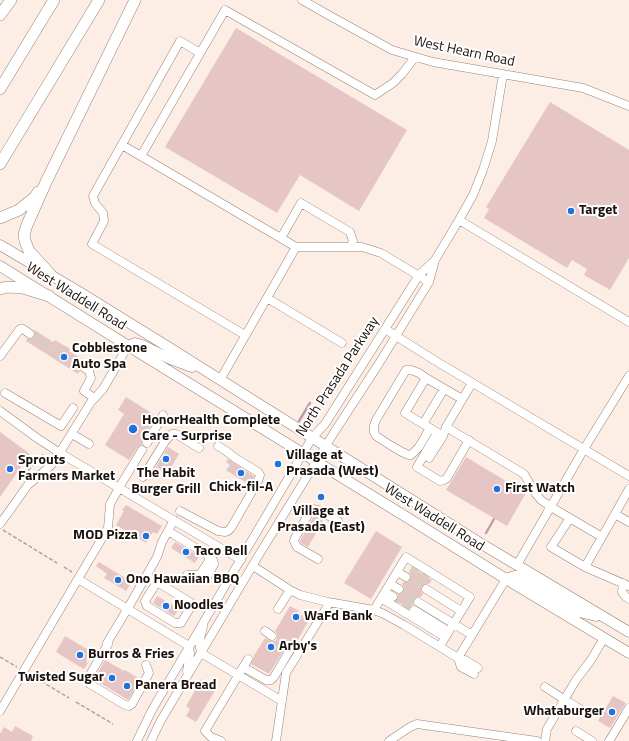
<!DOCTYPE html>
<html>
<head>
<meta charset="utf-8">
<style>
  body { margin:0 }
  canvas { display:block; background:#fdeee5 }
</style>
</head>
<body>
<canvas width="629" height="741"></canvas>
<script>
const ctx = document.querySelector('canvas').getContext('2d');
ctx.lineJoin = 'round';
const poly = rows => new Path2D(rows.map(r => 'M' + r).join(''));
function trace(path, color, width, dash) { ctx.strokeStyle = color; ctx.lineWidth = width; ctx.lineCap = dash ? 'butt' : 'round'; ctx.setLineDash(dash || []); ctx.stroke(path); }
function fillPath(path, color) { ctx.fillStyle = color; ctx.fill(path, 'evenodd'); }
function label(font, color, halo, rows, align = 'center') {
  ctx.font = font + ' "Titillium Web",sans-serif'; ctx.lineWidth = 4; ctx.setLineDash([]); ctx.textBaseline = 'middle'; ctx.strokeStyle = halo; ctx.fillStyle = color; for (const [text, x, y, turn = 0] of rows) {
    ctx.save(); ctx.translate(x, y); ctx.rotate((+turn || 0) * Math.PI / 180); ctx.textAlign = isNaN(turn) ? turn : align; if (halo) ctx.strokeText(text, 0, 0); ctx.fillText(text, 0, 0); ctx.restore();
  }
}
trace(poly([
  [299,421,310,403],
  [486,533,494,519]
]), '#c09cab', 2.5);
fillPath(poly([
  [236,28,407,130,359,211,300,175,277,213,165,147],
  [550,102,629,150,629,258,610,290,584,275,587,269,572,260,567,268,484,218,489,209,486,207],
  [33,329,53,342,55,340,70,349,69,351,86,362,81,362,78,364,78,369,80,371,78,374,26,341,27,339,32,339,35,337,35,332],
  [126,397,156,416,142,440,142,445,138,447,129,460,105,445,124,414,118,410],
  [0,432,30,454,0,497],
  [168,447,179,454,167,474,156,467],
  [466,457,526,493,507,526,446,490],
  [228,459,254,476,250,485,226,470,230,465,226,462],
  [126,505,162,526,157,534,153,532,146,543,116,525,124,511,122,510],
  [314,515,323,521,308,547,301,543,300,541],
  [376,531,402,547,371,599,344,583],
  [175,542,199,556,195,563,171,548],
  [99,562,132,582,126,591,104,578,107,574,96,566],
  [412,567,432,580,429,584,426,584,422,586,421,589,423,594,421,597,418,597,414,599,413,601,413,605,411,605,409,609,397,601,398,598,398,594,401,594,404,591,404,587,402,584,403,582,408,582,411,579,411,575,409,572],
  [157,596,179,609,174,616,153,603],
  [290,606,299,611,298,613,309,620,295,645,284,638,281,638,279,640,278,642,278,645,284,650,269,674,251,664,253,659,253,657,265,638,271,641,275,641,277,639,277,634,275,631],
  [65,636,92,652,86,662,88,663,84,669,81,667,80,667,56,652],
  [105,660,124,671,125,670,140,679,128,700,94,679],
  [200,679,216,689,196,722,186,716,190,709,186,706,196,689,195,688],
  [613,696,626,703,610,728,598,721],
  [15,726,33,736,31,741,0,741,0,734,4,727,12,732]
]), '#e5c6c4');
trace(poly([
  [30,334,83,367],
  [412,567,432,580],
  [406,577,426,589],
  [399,589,418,602],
  [393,597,414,610]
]), '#dbcdc4', 8, [8, 4]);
const minor = poly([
  [302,0,332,17,392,50,433,62,583,88,629,106],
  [200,53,180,41,93,196,95,203,103,213,104,221,92,244,245,335],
  [122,145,296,247,220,380],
  [141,156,225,10,375,95,393,83,402,74,415,57],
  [459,220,629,322],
  [281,238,301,203,350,232,353,241,350,247],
  [296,247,362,247,381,253,429,282],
  [267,298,342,343],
  [385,329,434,360,629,476],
  [0,356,20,329,23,329,30,334],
  [83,367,89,371,91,378,84,391,94,398],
  [426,378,419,373,411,370,406,370,376,420,374,426,374,432,376,436,390,445,402,452,409,455,411,455,419,447,430,428],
  [472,383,446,427,524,474,536,494,541,500,551,507,602,537],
  [5,393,61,426,73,408],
  [0,411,37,438,60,453,241,560],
  [423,424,444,389],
  [446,427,443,436,405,413,426,378,462,399],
  [437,433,417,467,440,481,444,480,447,478,469,440],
  [72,434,89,444],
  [147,443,163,415],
  [429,458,443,436],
  [143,477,166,440,172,434,176,434,199,448],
  [629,489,615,514,629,522],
  [180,511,218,531,225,532,228,531,231,528,258,481,260,475,258,472,235,458,226,451,218,446],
  [615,514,585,567,629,586],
  [570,518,551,547,585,567],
  [0,524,28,485,48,468,54,462,91,402,103,389,128,346],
  [168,531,209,556,213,560,214,564,207,577,205,579,197,580,187,575],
  [318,559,297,547,294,541,295,538,309,513,313,509,318,510,338,521],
  [517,565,584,449,629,376],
  [253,566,290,590,300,595,328,602,374,610,384,614,404,625,458,658,465,660,478,668],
  [397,572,406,577],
  [188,575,198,575,201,573,209,561,209,556],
  [146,576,157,582,190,602,190,608,181,623,175,623,147,606,145,601,157,582],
  [78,579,189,646,190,654,187,671],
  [623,583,622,592,625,596,629,599],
  [390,584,399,589],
  [426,589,461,611],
  [385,592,393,597],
  [381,598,445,637],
  [418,602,472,635],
  [278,609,290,590],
  [374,610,406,557,470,597,440,646],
  [414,610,448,631],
  [203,627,199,643,201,653,282,701],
  [265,631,272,636],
  [107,643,128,608,157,557,162,542,174,520],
  [108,644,88,678,88,681,90,684,125,705,129,706,132,704,149,673,146,665],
  [458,658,506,579],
  [458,658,461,667,474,674],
  [243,667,266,680,271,680,274,677,290,650,289,647,283,643],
  [545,687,565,700,587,713],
  [0,711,108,528,110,504,123,481,142,450],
  [576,731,592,741],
  [137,741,152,710,312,438,325,424,385,329,419,275,435,260],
  [151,741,160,722,257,558,335,431,378,365,429,282,435,260,459,220,473,195,483,170,492,141,503,74],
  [221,741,211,737,205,731,248,659],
  [276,741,286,673,327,607,328,602],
  [389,741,410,727,417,724,537,741],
  [545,741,547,729,576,680,591,660,604,638],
  [609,741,614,733,629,708]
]);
const major = poly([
  [0,245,81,293,165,345,480,543,629,632],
  [0,266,138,352,408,518,506,579,629,653],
  [128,346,135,343,142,345,168,358,192,367],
  [506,579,515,576,520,576,579,612,596,616]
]);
const highway = poly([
  [0,15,11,0],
  [0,89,54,0],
  [0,164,99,0],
  [0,218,19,210,35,197,38,192],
  [51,275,29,251,25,241,24,234,27,225,46,182,135,0],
  [0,289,7,287,23,288,49,296]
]);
trace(minor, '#988274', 9);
trace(major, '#988274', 11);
trace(highway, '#988274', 12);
trace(poly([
  [21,480,36,461,45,453],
  [3,530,57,563],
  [64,567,72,572],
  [0,657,17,667],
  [31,675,69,698],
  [76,702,113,724]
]), '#b2a59d', 1.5, [4, 2]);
trace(minor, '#fff', 8);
trace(major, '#fff', 10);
trace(highway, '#fff', 11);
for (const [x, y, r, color] of [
  [571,211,4,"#2171db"],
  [64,357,4,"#2171db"],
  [133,429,5,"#2171db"],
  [166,459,4,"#2171db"],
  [278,464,4,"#2171db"],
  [10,469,4,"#2171db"],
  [241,473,4,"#2171db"],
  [497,489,4,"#2171db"],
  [321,497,4,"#2171db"],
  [146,536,4,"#2171db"],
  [186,552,4,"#2171db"],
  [118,580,4,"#2171db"],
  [166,606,4,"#2171db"],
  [296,617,4,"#2171db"],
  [271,647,4,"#2171db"],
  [80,655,4,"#2171db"],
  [112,678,4,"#2171db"],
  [127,686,4,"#2171db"],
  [612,712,4,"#2171db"]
]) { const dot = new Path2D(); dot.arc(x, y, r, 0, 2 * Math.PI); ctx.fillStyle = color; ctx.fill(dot); trace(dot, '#fff', 1.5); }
label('14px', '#1a110c', '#fff', [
  ["West Hearn Road",464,52,12],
  ["West Waddell Road",76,297,32],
  ["North Prasada Parkway",338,377,-57],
  ["West Waddell Road",434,518,32]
]);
label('bold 14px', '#1a110c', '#fff', [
  ["Target",579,211],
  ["Cobblestone",72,349],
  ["Auto Spa",72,365],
  ["HonorHealth Complete",142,421],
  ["Care - Surprise",142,437],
  ["Village at",286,456],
  ["Prasada (West)",286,472],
  ["Sprouts",18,461],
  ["Farmers Market",18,477],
  ["The Habit",166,474,"center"],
  ["Burger Grill",166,490,"center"],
  ["Chick-fil-A",241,488,"center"],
  ["First Watch",505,489],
  ["Village at",321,512,"center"],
  ["Prasada (East)",321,528,"center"],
  ["MOD Pizza",138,536,"right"],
  ["Taco Bell",194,552],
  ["Ono Hawaiian BBQ",126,580],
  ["Noodles",174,606],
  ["WaFd Bank",304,617],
  ["Arby's",279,647],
  ["Burros & Fries",88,655],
  ["Twisted Sugar",104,678,"right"],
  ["Panera Bread",135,686],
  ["Whataburger",604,712,"right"]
], 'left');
</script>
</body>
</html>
